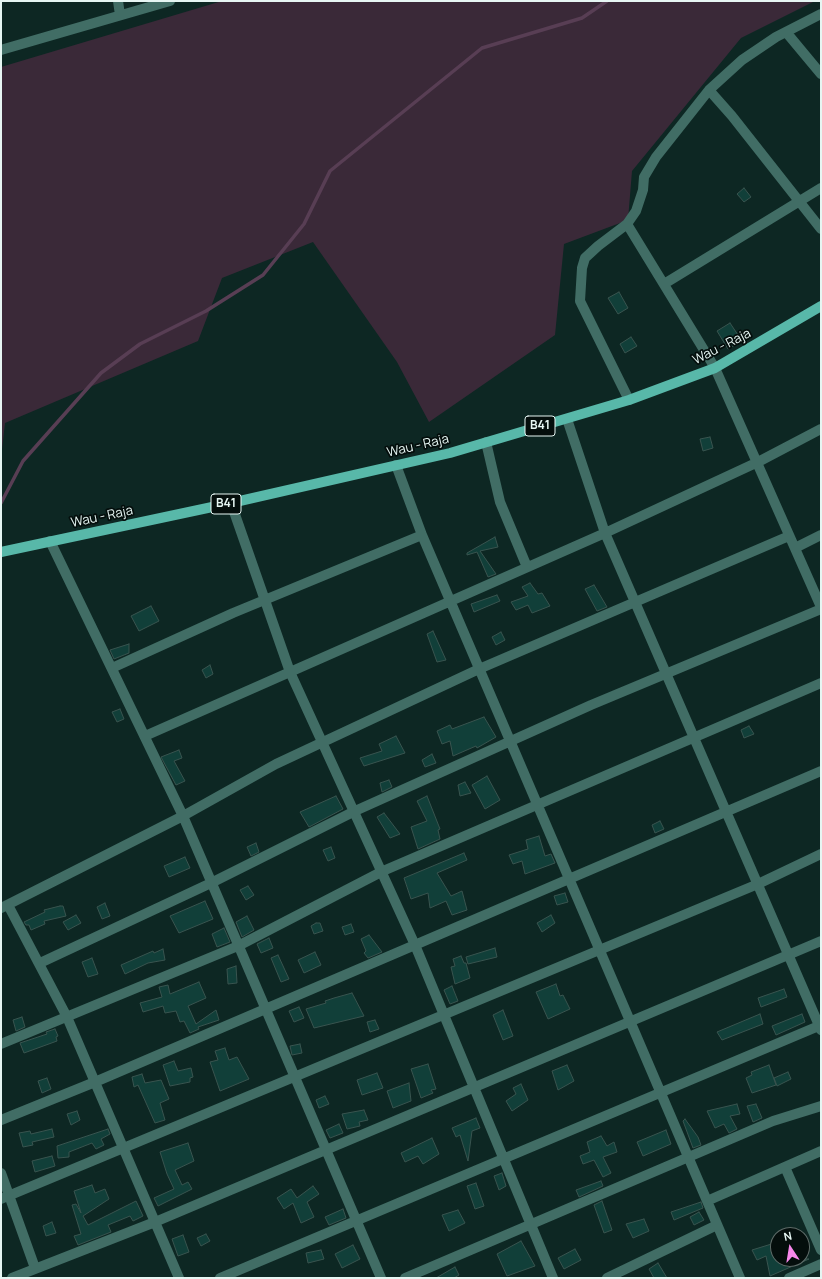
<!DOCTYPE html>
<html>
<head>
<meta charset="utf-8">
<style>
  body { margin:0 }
  #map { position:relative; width:822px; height:1279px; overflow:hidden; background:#0d2723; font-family:Manrope,sans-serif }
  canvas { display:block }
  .frame { position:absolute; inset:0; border:2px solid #e6f6f3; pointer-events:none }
  .north { position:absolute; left:770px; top:1227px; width:40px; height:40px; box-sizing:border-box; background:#040e0c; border:1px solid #5e6b68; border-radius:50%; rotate:348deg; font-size:11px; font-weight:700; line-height:16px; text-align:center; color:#e6f6f3 }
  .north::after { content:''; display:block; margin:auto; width:14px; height:18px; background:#f788eb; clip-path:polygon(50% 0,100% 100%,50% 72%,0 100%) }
</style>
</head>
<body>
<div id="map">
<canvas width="822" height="1279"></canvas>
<div class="frame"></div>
<div class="north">N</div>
</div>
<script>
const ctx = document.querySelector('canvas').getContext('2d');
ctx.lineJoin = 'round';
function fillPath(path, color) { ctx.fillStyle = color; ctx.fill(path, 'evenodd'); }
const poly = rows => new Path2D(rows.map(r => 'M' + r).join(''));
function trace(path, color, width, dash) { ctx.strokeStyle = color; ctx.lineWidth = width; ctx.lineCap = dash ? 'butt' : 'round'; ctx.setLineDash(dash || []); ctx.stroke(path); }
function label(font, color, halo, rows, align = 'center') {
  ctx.font = font + ' Manrope,sans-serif'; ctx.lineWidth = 3.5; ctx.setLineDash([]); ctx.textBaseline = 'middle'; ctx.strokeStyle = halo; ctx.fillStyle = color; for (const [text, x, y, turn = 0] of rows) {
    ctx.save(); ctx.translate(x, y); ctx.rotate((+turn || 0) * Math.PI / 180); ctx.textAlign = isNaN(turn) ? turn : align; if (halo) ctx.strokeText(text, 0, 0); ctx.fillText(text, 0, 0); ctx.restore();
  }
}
fillPath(poly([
  [222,1,815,1,741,38,632,171,628,220,564,244,555,335,429,422,397,362,313,242,222,278,198,341,5,423,1,458,1,67]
]), '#3a2938');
trace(poly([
  [1,503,23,461,101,373,140,344,206,311,263,275,304,224,330,171,482,48,582,18,607,1]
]), '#583e54', 3.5);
const building = poly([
  [744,188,751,197,744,202,737,194,744,188],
  [619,292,628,308,618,314,608,298,619,292],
  [730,323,742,341,728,349,717,331,730,323],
  [631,337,637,346,625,353,620,344,631,337],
  [710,437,713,448,703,451,700,439,710,437],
  [495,537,498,547,480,551,496,574,488,577,477,552,467,555,467,553,495,537],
  [530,583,538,594,542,593,550,606,532,613,528,605,516,610,511,602,528,596,522,587,530,583],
  [594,585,607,607,597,611,585,589,594,585],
  [497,595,500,601,474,612,471,604,497,595],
  [151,606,159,621,139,631,131,616,151,606],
  [433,631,446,660,437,662,427,634,433,631],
  [501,632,505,640,496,645,492,637,501,632],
  [129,644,129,653,114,659,110,650,129,644],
  [210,665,213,674,206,678,202,670,210,665],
  [120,709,124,719,117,722,112,712,120,709],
  [484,717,496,737,477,748,476,746,453,756,450,741,442,744,437,731,450,725,452,729,484,717],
  [749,726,754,734,744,738,741,730,749,726],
  [396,736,405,753,364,766,360,758,382,751,379,744,396,736],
  [179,750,182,758,174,761,185,781,176,785,161,757,179,750],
  [432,754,436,763,425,767,422,760,432,754],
  [487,776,500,800,485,809,472,785,487,776],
  [389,780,392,787,382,792,380,783,389,780],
  [465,782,471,793,460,796,458,785,465,782],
  [336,796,343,809,309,827,300,812,336,796],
  [427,796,440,829,438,830,440,839,418,849,411,827,427,821,417,801,427,796],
  [384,813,400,834,390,838,377,817,384,813],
  [660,821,664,829,655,833,652,825,660,821],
  [539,836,545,856,551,854,555,863,525,874,522,861,513,864,509,855,528,849,526,840,539,836],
  [256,843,259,852,251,856,247,847,256,843],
  [331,847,335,858,328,861,323,850,331,847],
  [464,853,467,860,437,873,451,896,462,891,467,910,452,915,446,901,430,908,428,893,411,899,404,878,464,853],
  [185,857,190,868,169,877,164,866,185,857],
  [248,886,254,895,246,900,240,890,248,886],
  [565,893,568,902,557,905,554,896,565,893],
  [205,901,213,919,179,933,170,916,205,901],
  [105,903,110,916,102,919,97,907,105,903],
  [60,906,63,906,66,916,44,921,45,924,31,930,29,925,26,925,24,922,45,912,44,910,60,906],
  [76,915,81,923,68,930,63,922,76,915],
  [551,915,555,923,542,932,537,923,551,915],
  [247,916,254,930,242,937,236,922,247,916],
  [316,923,320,923,323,931,314,934,311,926,316,923],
  [351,924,354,932,345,935,342,927,351,924],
  [224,928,230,942,217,947,212,934,224,928],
  [369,935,382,952,368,958,364,953,366,951,361,939,369,935],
  [269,938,273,948,261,953,257,944,269,938],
  [495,948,497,957,468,964,466,957,495,948],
  [163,949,165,960,148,963,125,974,121,965,153,951,154,953,163,949],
  [315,952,321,965,304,973,298,960,315,952],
  [278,955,289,979,281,982,271,958,278,955],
  [461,956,464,963,466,963,470,978,455,984,451,967,455,966,453,959,461,956],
  [92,958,98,974,88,977,82,962,92,958],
  [236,966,237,983,228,984,227,969,236,966],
  [199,982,206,998,188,1006,196,1024,216,1010,219,1020,198,1027,199,1029,190,1033,184,1021,180,1022,176,1011,165,1013,163,1006,143,1012,140,1003,162,997,159,987,168,985,170,994,199,982],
  [556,984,560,996,563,995,570,1009,548,1019,536,992,556,984],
  [452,986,458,1001,450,1004,444,990,452,986],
  [784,989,787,997,761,1007,758,998,784,989],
  [352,993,364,1016,314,1028,306,1009,326,1003,325,1001,334,998,352,993],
  [299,1007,304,1018,294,1022,289,1011,299,1007],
  [503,1010,513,1036,503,1040,493,1015,503,1010],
  [760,1014,763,1024,722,1040,717,1032,760,1014],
  [802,1014,805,1022,776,1035,772,1026,802,1014],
  [22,1017,25,1027,16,1031,13,1020,22,1017],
  [375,1020,379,1029,370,1032,367,1022,375,1020],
  [55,1029,58,1036,56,1037,57,1041,24,1053,20,1043,47,1034,46,1032,55,1029],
  [300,1044,302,1053,292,1055,290,1046,300,1044],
  [225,1048,229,1060,237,1057,249,1079,220,1091,210,1062,218,1060,215,1051,225,1048],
  [174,1061,178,1071,191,1068,193,1077,190,1078,190,1082,170,1086,163,1065,174,1061],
  [428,1064,436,1089,431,1090,433,1093,421,1098,411,1069,428,1064],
  [567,1065,574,1081,558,1090,552,1071,567,1065],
  [769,1065,776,1085,752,1093,746,1078,752,1075,751,1072,769,1065],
  [788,1072,791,1079,777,1086,774,1078,788,1072],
  [377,1073,383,1088,362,1095,357,1080,377,1073],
  [142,1074,145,1083,161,1080,169,1099,160,1103,165,1120,155,1123,138,1085,134,1087,132,1077,142,1074],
  [47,1078,51,1089,42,1093,38,1081,47,1078],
  [409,1083,411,1101,393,1108,387,1091,409,1083],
  [521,1084,528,1100,512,1111,506,1101,516,1094,513,1088,521,1084],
  [325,1096,329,1104,319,1108,316,1100,325,1096],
  [737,1104,740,1114,730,1116,737,1129,729,1133,724,1124,715,1128,707,1111,737,1104],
  [756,1104,762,1118,753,1122,747,1106,756,1104],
  [364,1110,368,1120,359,1122,360,1126,347,1129,342,1114,364,1110],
  [77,1111,80,1120,71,1125,67,1114,77,1111],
  [476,1118,480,1128,472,1131,468,1161,460,1135,456,1137,452,1128,476,1118],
  [685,1119,698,1137,701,1145,693,1148,683,1121,685,1119],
  [339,1124,343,1133,330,1138,326,1130,339,1124],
  [52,1129,54,1137,32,1142,33,1145,23,1147,19,1133,30,1131,31,1134,52,1129],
  [108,1129,110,1134,101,1139,104,1145,96,1149,92,1143,69,1152,69,1157,58,1158,57,1146,108,1129],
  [666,1130,671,1144,643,1156,637,1142,666,1130],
  [601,1136,607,1146,614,1142,617,1152,603,1157,611,1173,603,1177,594,1160,583,1164,580,1156,590,1152,587,1142,601,1136],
  [432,1138,439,1154,423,1164,418,1156,405,1162,401,1153,432,1138],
  [188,1143,194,1161,175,1170,182,1185,188,1182,192,1189,158,1206,154,1198,174,1189,167,1174,160,1152,188,1143],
  [52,1156,55,1166,35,1172,32,1161,52,1156],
  [502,1173,506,1186,499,1190,494,1176,502,1173],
  [601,1181,603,1186,579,1197,576,1190,601,1181],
  [476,1183,484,1206,475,1209,467,1186,476,1183],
  [92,1185,95,1193,105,1189,109,1199,83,1216,88,1225,136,1201,143,1216,133,1221,130,1216,108,1225,111,1232,78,1245,74,1236,81,1234,72,1205,76,1204,81,1213,74,1191,92,1185],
  [313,1186,319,1194,307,1202,314,1217,301,1223,293,1203,284,1209,277,1198,291,1189,297,1198,313,1186],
  [602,1201,612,1230,604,1233,594,1205,602,1201],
  [701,1202,703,1208,674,1220,671,1212,701,1202],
  [343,1209,346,1218,329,1225,325,1217,343,1209],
  [458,1210,465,1223,449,1231,442,1215,458,1210],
  [699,1212,704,1220,694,1225,690,1217,699,1212],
  [644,1219,649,1231,633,1238,626,1224,644,1219],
  [52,1222,56,1233,46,1236,43,1226,52,1222],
  [206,1234,210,1241,201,1246,197,1238,206,1234],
  [183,1235,189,1252,178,1256,172,1239,183,1235],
  [521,1241,535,1266,507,1276,497,1254,521,1241],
  [778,1242,778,1259,809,1259,770,1276,766,1256,757,1260,752,1250,778,1242],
  [353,1245,360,1259,342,1268,335,1254,353,1245],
  [575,1249,581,1260,564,1269,558,1258,575,1249],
  [321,1250,324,1259,308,1263,306,1253,321,1250],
  [658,1263,667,1278,654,1278,649,1269,658,1263],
  [455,1267,459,1275,454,1278,436,1278,455,1267]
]);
fillPath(building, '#113f39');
trace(building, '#39544f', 1);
trace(poly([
  [118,1,120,15],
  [786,32,821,74],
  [1,50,170,1],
  [709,90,732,116,821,229],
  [627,224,715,368,821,607],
  [664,284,821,188],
  [629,400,580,301,582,268,585,258,598,246,627,224,636,211,643,190,644,177,656,157,709,90,742,60,776,37,821,14],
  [567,419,605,533,821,1030],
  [486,442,500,502,527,567],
  [396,465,422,535,740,1278],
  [231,503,290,672,415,945,553,1278],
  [50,541,183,816,381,1278],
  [795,548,821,535],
  [112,668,233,613,422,535],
  [145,736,605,533,758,462,821,429],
  [8,905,67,1017,179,1278],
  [1,908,183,816,276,764,479,669,789,536],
  [40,963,211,883,355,811,591,705,821,609],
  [1,1044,238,946,383,871,821,683],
  [1,1120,95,1082,821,771],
  [785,1167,821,1250],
  [1,1173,35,1268],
  [1,1199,758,884,821,854],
  [707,1201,821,1151],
  [12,1278,155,1222,821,941],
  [220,1278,821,1025],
  [405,1278,773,1121,821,1106],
  [607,1278,717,1225],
  [789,1278,821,1264]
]), '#416d65', 10);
trace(poly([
  [1,552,231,503,450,453,629,400,715,368,821,306]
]), '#58b8a9', 10);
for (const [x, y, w] of [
  [540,426,30],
  [226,504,30]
]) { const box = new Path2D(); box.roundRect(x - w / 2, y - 10, w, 20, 3); ctx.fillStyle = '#040e0c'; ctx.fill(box); trace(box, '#e6f6f3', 1); }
label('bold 12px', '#e6f6f3', null, [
  ["B41",540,426],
  ["B41",226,504]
]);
label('13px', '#e6f6f3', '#040e0c', [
  ["Wau - Raja",722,347,-27],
  ["Wau - Raja",418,446,-13],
  ["Wau - Raja",102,517,-12]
]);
</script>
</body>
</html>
